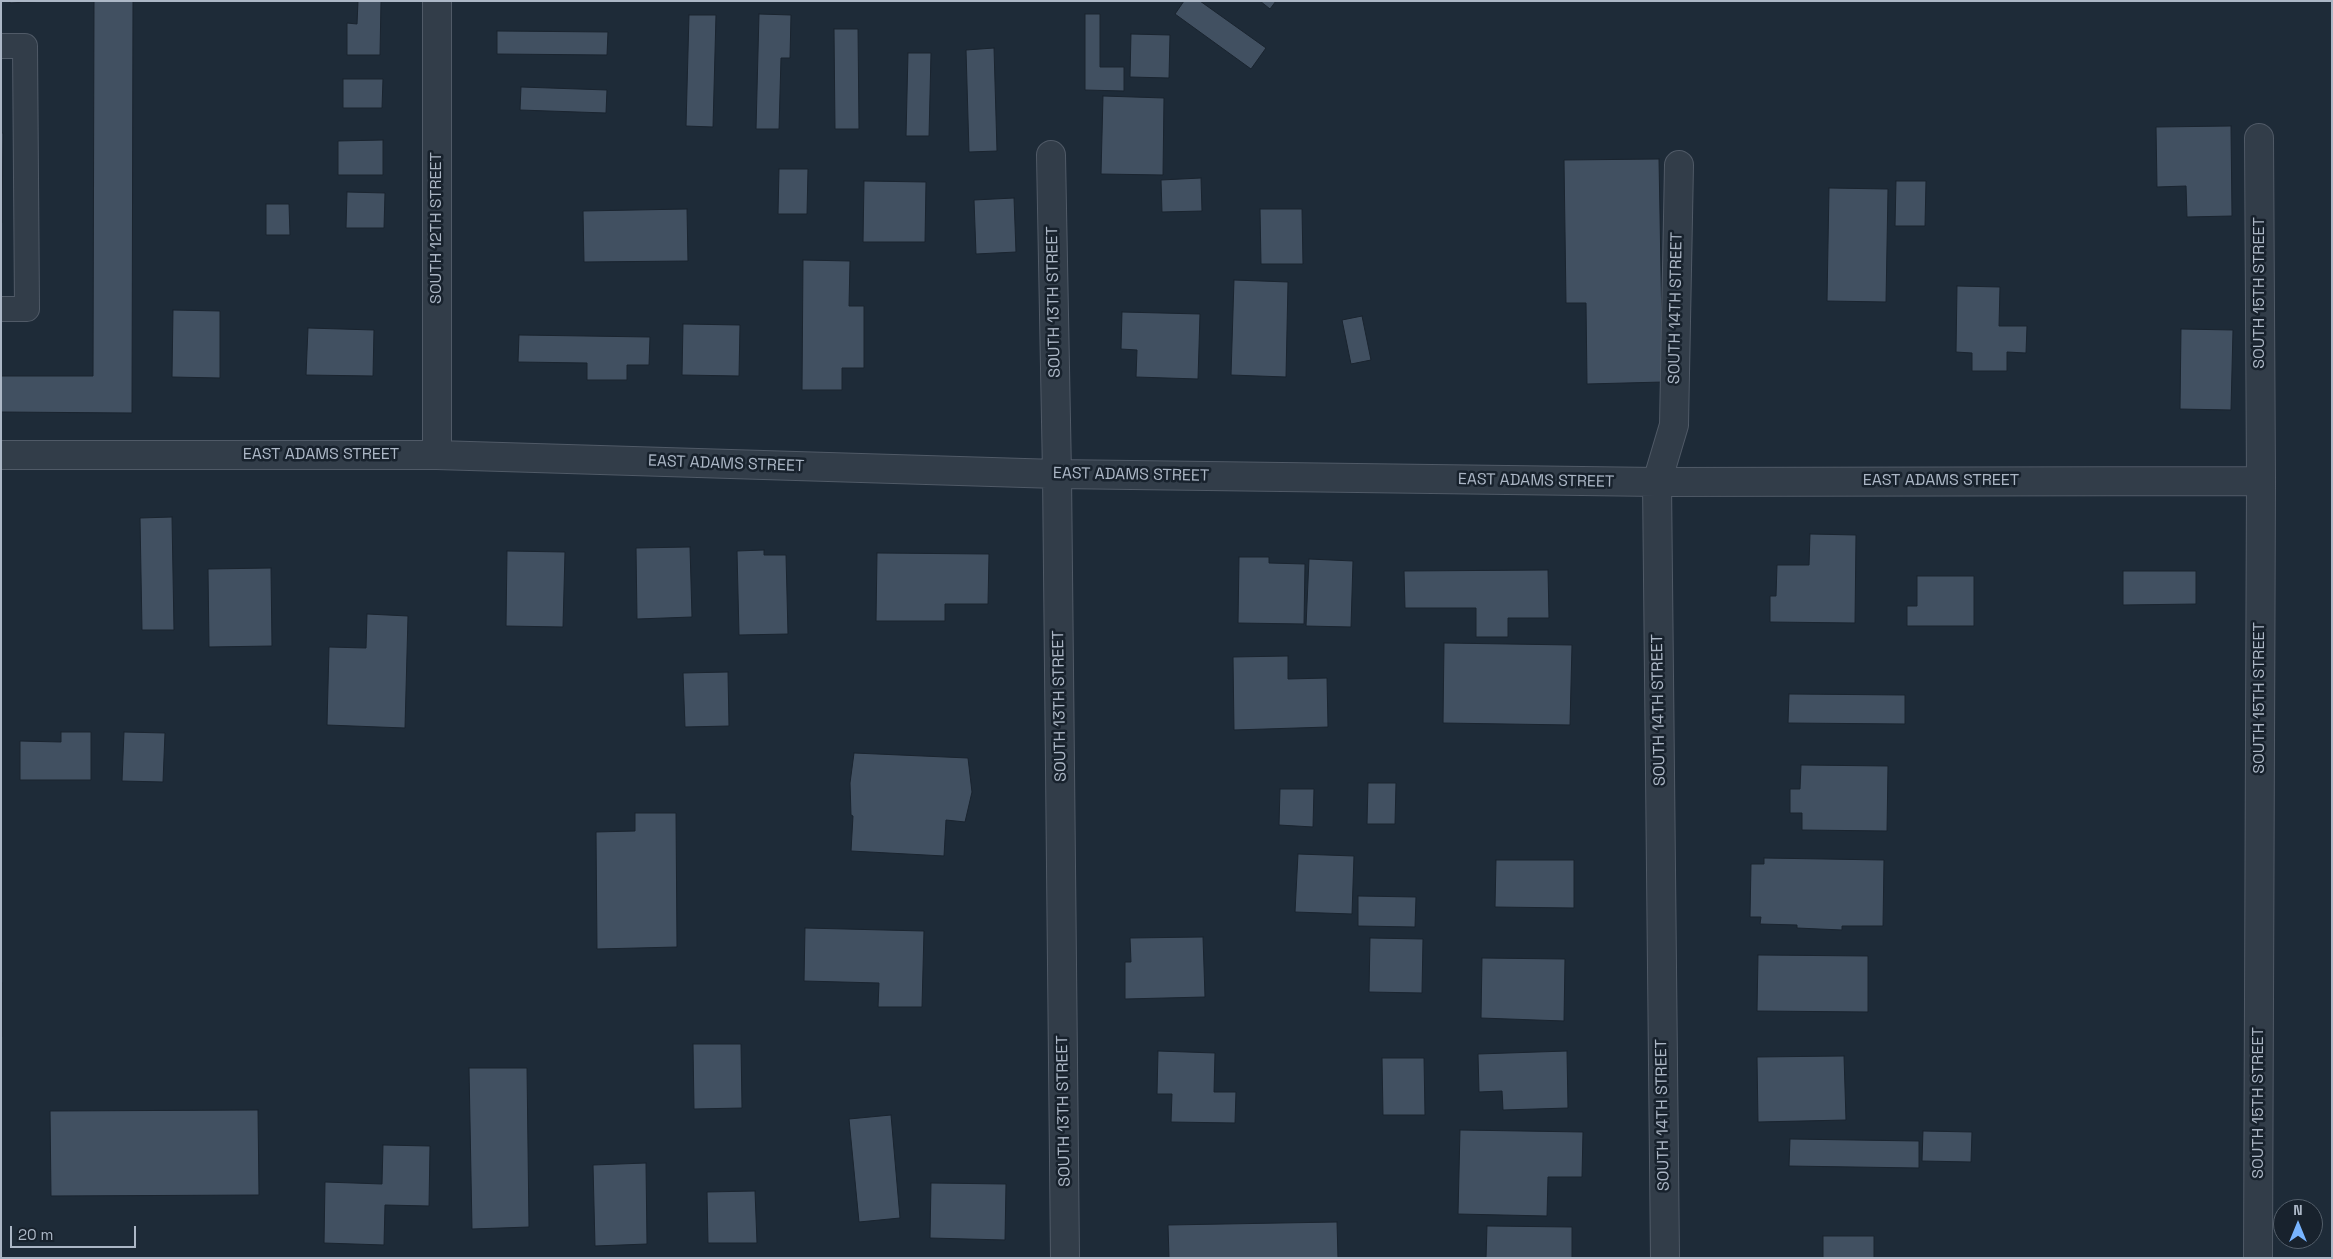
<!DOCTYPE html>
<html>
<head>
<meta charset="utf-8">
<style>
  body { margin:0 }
  #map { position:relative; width:2333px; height:1259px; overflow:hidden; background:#1e2b38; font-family:"Space Grotesk",sans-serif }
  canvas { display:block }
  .frame { position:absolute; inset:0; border:2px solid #acb7c6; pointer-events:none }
  .north { position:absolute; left:2273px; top:1199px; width:50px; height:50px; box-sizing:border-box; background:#18222d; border:1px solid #535e6a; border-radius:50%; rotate:0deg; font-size:14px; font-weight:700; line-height:20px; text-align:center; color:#acb7c6 }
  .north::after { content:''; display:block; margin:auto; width:18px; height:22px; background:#78b4ff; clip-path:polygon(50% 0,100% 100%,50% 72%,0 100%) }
  .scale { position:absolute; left:10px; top:1226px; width:126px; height:22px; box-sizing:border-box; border:2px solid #acb7c6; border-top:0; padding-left:6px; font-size:15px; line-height:18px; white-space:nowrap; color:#acb7c6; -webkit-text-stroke:4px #18222d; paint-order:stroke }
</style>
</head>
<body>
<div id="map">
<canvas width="2333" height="1259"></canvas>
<div class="frame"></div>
<div class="north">N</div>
<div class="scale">20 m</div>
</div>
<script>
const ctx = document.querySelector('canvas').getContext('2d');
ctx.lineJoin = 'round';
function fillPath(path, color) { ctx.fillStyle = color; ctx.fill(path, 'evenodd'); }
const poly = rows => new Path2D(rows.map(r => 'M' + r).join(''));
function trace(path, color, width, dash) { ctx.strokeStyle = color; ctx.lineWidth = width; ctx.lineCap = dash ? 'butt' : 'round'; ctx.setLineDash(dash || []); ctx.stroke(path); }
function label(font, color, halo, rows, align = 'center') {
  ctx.font = font + ' "Space Grotesk",sans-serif'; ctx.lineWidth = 5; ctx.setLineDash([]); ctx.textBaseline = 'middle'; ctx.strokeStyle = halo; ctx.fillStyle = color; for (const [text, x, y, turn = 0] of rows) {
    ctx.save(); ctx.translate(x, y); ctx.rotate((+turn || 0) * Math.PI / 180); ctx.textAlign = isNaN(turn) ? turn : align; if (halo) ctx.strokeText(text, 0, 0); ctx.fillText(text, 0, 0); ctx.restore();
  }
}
const building = poly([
  [10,1,45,1,10,3,10,1],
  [94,1,133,1,132,413,1,412,1,376,93,376,94,1],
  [358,1,381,1,380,55,347,55,347,23,357,24,358,1],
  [1184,1,1200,1,1266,48,1251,69,1175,14,1184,1],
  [1260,1,1276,1,1270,9,1260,1],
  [759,14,791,15,790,58,781,58,779,129,756,129,759,14],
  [1085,14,1100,14,1100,67,1124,67,1124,91,1085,90,1085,14],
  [689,15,716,15,713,127,686,126,689,15],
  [834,29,858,29,859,129,835,129,834,29],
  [497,31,608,32,607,55,497,54,497,31],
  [1131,34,1170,35,1169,78,1130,77,1131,34],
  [994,48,997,151,969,152,966,50,994,48],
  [908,53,931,53,929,136,906,136,908,53],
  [343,79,383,79,382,108,343,108,343,79],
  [521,87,607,90,606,113,520,110,521,87],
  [1103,96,1164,98,1163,175,1101,174,1103,96],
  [2231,126,2232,216,2187,217,2186,186,2157,187,2156,127,2231,126],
  [1,133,3,133,2,223,1,223,1,133],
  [383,140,383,175,338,175,338,141,383,140],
  [1659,159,1663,382,1587,384,1586,303,1566,303,1564,160,1659,159],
  [779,169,808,169,807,214,778,214,779,169],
  [1201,178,1202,211,1162,212,1161,180,1201,178],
  [864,181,926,182,925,242,863,242,864,181],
  [1896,181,1926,181,1925,226,1895,226,1896,181],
  [1829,188,1888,189,1886,302,1827,301,1829,188],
  [347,192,385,193,384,228,346,228,347,192],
  [1014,198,1016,252,976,254,974,200,1014,198],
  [266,204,289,204,290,235,266,235,266,204],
  [687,209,688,261,584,262,583,211,687,209],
  [1260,209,1302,209,1303,264,1261,264,1260,209],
  [803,260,850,261,849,306,864,306,864,368,842,368,842,390,802,390,803,260],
  [1234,280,1288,282,1286,377,1231,375,1234,280],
  [1957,286,2000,287,1999,326,2027,326,2026,353,2007,352,2007,371,1972,371,1972,353,1956,352,1957,286],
  [173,310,220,311,220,378,172,377,173,310],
  [1122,312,1200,314,1198,379,1136,377,1137,350,1121,349,1122,312],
  [1362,316,1371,360,1351,364,1342,320,1362,316],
  [683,324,740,325,739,376,682,375,683,324],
  [308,328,374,330,373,376,306,375,308,328],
  [2181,329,2233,330,2231,410,2180,409,2181,329],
  [519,335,650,337,649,365,627,365,627,380,587,380,587,363,518,362,519,335],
  [172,517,174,630,142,630,140,518,172,517],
  [1810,534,1856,535,1855,623,1770,622,1770,596,1776,596,1777,565,1809,565,1810,534],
  [690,547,692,617,637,619,636,548,690,547],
  [764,550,764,555,786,555,788,634,739,635,737,551,764,550],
  [507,551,565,552,563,627,506,626,507,551],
  [877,553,989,554,988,604,945,604,945,621,876,621,877,553],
  [1239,557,1269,557,1269,563,1305,564,1304,624,1238,623,1239,557],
  [1309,559,1353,561,1351,627,1306,626,1309,559],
  [271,568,272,646,209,647,208,569,271,568],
  [1548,570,1549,618,1508,618,1508,637,1476,637,1476,608,1405,608,1404,571,1548,570],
  [2123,571,2196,571,2196,604,2123,605,2123,571],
  [1917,576,1974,576,1974,626,1907,626,1907,606,1917,606,1917,576],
  [367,614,408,616,405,728,327,725,329,647,366,648,367,614],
  [1444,643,1572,645,1570,725,1443,723,1444,643],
  [1288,656,1288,679,1327,678,1328,727,1234,730,1233,657,1288,656],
  [728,672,729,726,685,727,683,673,728,672],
  [1789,694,1905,695,1905,724,1788,723,1789,694],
  [61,732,91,732,91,780,20,780,20,741,61,742,61,732],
  [124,732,165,733,163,782,122,781,124,732],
  [854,753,968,758,972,792,965,822,946,820,944,856,851,851,853,816,851,815,850,783,854,753],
  [1801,765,1888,766,1887,831,1802,830,1802,813,1790,813,1790,789,1800,789,1801,765],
  [1368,783,1396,783,1395,824,1367,824,1368,783],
  [1280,789,1314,789,1313,827,1279,825,1280,789],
  [635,813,676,813,677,947,597,949,596,832,635,831,635,813],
  [1298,854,1354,856,1352,914,1295,912,1298,854],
  [1764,858,1884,860,1883,926,1842,926,1842,930,1797,928,1797,925,1760,924,1761,917,1750,917,1751,864,1764,864,1764,858],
  [1496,860,1574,860,1574,908,1495,907,1496,860],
  [1358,896,1416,897,1415,927,1358,926,1358,896],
  [805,928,924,931,922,1007,878,1007,879,983,804,981,805,928],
  [1203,937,1205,997,1125,999,1125,962,1131,962,1130,938,1203,937],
  [1370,938,1423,939,1422,993,1369,992,1370,938],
  [1758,955,1868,956,1868,1012,1757,1011,1758,955],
  [1482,958,1565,959,1564,1021,1481,1018,1482,958],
  [2,983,2,1037,1,1037,1,983,2,983],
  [693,1044,741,1044,742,1108,694,1109,693,1044],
  [1158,1051,1215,1053,1214,1092,1236,1092,1235,1123,1171,1122,1172,1094,1157,1094,1158,1051],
  [1567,1051,1568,1108,1503,1110,1502,1091,1479,1092,1478,1054,1567,1051],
  [1844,1056,1846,1120,1758,1122,1757,1057,1844,1056],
  [1382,1058,1424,1058,1425,1115,1383,1115,1382,1058],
  [469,1068,527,1068,529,1227,472,1229,469,1068],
  [258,1110,259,1195,51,1196,50,1111,258,1110],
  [891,1115,900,1218,859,1222,849,1119,891,1115],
  [1460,1130,1583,1132,1582,1177,1548,1177,1547,1216,1458,1214,1460,1130],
  [1923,1131,1972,1132,1971,1162,1922,1161,1923,1131],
  [1790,1139,1919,1141,1919,1168,1789,1166,1790,1139],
  [383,1145,430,1146,429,1206,385,1205,384,1245,324,1243,325,1182,382,1184,383,1145],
  [646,1163,647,1244,595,1246,593,1165,646,1163],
  [931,1183,1006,1184,1005,1240,930,1238,931,1183],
  [755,1191,757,1243,708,1243,707,1192,755,1191],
  [1337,1222,1338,1258,1169,1258,1168,1225,1337,1222],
  [1487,1226,1572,1227,1572,1258,1486,1258,1487,1226],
  [1823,1236,1874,1236,1874,1258,1823,1258,1823,1236]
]);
fillPath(building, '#415061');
trace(building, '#1a242f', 1);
const lane = poly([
  [1,46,25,46,27,309,1,309]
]);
const street = poly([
  [1051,155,1057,474,1065,1258],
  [1,455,437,455,1057,474,1657,482,2261,481],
  [437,455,437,1],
  [1665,1258,1657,482,1674,425,1679,165],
  [2258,1258,2261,481,2259,138]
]);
trace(lane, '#505a67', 26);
trace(street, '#505a67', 30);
trace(lane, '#323d49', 24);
trace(street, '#323d49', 28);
label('16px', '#acb7c6', '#18222d', [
  ["SOUTH 12TH STREET",437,228,-90],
  ["SOUTH 15TH STREET",2260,293,-90],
  ["SOUTH 13TH STREET",1054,302,-91],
  ["SOUTH 14TH STREET",1676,308,-89],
  ["EAST ADAMS STREET",321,455],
  ["EAST ADAMS STREET",726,464,2],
  ["EAST ADAMS STREET",1131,475,1],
  ["EAST ADAMS STREET",1536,481,1],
  ["EAST ADAMS STREET",1941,481],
  ["SOUTH 15TH STREET",2260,698,-90],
  ["SOUTH 13TH STREET",1060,706,-91],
  ["SOUTH 14TH STREET",1659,710,-91],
  ["SOUTH 15TH STREET",2259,1103,-90],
  ["SOUTH 13TH STREET",1064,1111,-91],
  ["SOUTH 14TH STREET",1663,1115,-91]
]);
</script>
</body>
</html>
